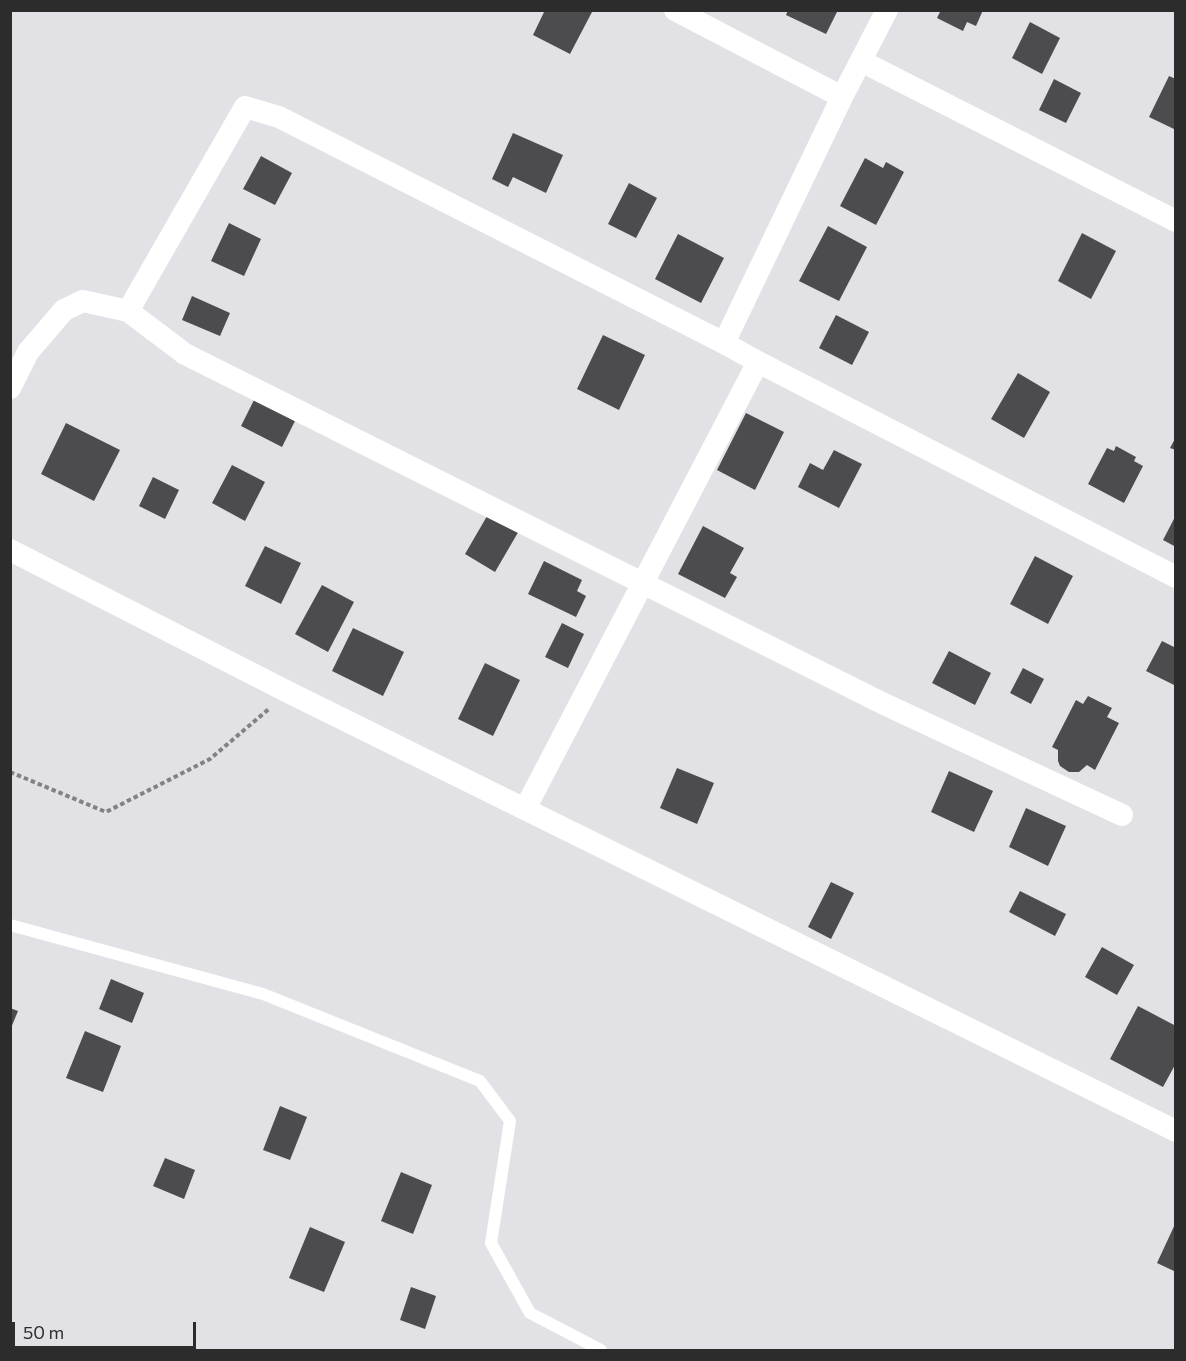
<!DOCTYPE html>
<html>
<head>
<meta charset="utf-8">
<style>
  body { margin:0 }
  #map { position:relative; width:1186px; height:1361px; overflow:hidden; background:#e2e1e5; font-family:Commissioner,sans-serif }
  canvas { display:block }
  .frame { position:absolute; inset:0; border:12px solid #2c2c2d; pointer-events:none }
  .scale { position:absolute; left:12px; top:1322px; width:184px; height:27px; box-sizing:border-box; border:3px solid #2c2c2d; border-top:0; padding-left:8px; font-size:18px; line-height:21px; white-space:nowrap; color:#2c2c2d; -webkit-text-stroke:4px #e2e1e5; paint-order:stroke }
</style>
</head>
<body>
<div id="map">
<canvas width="1186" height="1361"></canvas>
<div class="frame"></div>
<div class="scale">50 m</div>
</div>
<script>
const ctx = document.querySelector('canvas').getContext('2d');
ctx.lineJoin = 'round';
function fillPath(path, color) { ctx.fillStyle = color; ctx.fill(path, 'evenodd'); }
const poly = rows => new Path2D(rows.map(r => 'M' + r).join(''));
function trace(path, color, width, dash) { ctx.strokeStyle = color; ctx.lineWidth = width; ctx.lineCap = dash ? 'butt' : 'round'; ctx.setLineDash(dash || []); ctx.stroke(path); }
fillPath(poly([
  [545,10,592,12,570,54,533,35],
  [788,10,838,10,826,34,786,15],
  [941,10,983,10,976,26,967,22,963,31,937,18],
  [1030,22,1060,38,1042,74,1012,58],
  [1169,76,1176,79,1176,130,1149,117],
  [1054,79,1081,93,1066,123,1039,110],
  [513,133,563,155,546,193,513,177,508,187,492,179],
  [261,156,292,173,275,205,243,189],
  [865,158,883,168,886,162,904,172,876,225,840,206],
  [629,183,657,198,636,238,608,224],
  [229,223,261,239,244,276,211,261],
  [828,226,867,247,839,301,799,281],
  [1082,233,1116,251,1091,299,1058,281],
  [678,234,724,258,701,303,655,279],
  [192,296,230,313,220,336,182,320],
  [836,315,869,332,852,365,819,348],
  [603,335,645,355,619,410,577,389],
  [1018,373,1050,392,1024,438,991,419],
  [256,396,297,417,282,447,241,426],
  [746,413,784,432,755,490,717,470],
  [66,423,120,450,94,501,41,474],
  [1176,437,1176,450,1170,448],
  [1116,446,1136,457,1134,461,1143,466,1124,503,1088,484,1107,448,1114,451],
  [834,450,862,464,839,508,798,487,810,463,823,470],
  [232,465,265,482,245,521,212,503],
  [153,477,179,490,165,519,139,506],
  [490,511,520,529,495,572,465,554],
  [1176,515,1176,547,1163,540],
  [703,526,744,548,730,573,737,577,725,598,678,574],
  [265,546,301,563,281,604,245,586],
  [1035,556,1073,576,1048,624,1010,604],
  [544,561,582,580,577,591,586,596,576,617,528,594],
  [322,585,354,602,328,652,295,634],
  [562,623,584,634,568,668,545,657],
  [353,628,404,652,383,696,332,671],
  [1162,641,1176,648,1176,686,1146,671],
  [949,651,991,673,975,705,932,683],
  [485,663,520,680,493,736,458,719],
  [1023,668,1044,679,1031,704,1010,693],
  [1088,696,1112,708,1107,717,1119,723,1095,770,1087,765,1079,772,1069,772,1060,766,1058,761,1058,750,1052,747,1076,700,1083,704],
  [677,768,714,783,697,824,660,808],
  [949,771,993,791,974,832,931,812],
  [1026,808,1066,826,1048,866,1009,847],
  [831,882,854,893,831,939,808,927],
  [1020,891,1066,914,1055,936,1009,912],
  [1102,947,1134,965,1117,995,1085,977],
  [111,979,144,993,132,1023,99,1009],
  [1138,1006,1176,1026,1176,1063,1163,1087,1110,1059],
  [10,1008,18,1011,11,1028,10,1028],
  [85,1031,121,1046,103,1092,66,1078],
  [280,1106,307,1117,290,1160,263,1150],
  [165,1158,195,1170,184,1199,153,1186],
  [401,1172,432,1185,413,1234,381,1221],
  [1176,1222,1176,1272,1157,1263],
  [310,1227,345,1242,324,1292,289,1278],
  [411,1287,436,1296,425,1329,400,1320]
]), '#4c4c4f');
trace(poly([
  [10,772,106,812,210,759,270,708]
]), '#828184', 4, [4.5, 3]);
trace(poly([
  [10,925,263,994,480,1081,510,1121,491,1243,530,1313,601,1350]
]), '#fff', 12);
trace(poly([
  [675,10,842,97],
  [861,61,1176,221],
  [128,311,185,354,882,703,1122,815],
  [724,343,842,97,887,10],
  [10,388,28,352,64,310,83,301,128,311,245,107,279,117,724,343,758,362,1176,577],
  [10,550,288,692,1176,1131],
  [525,809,758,362]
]), '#fff', 22);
</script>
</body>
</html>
